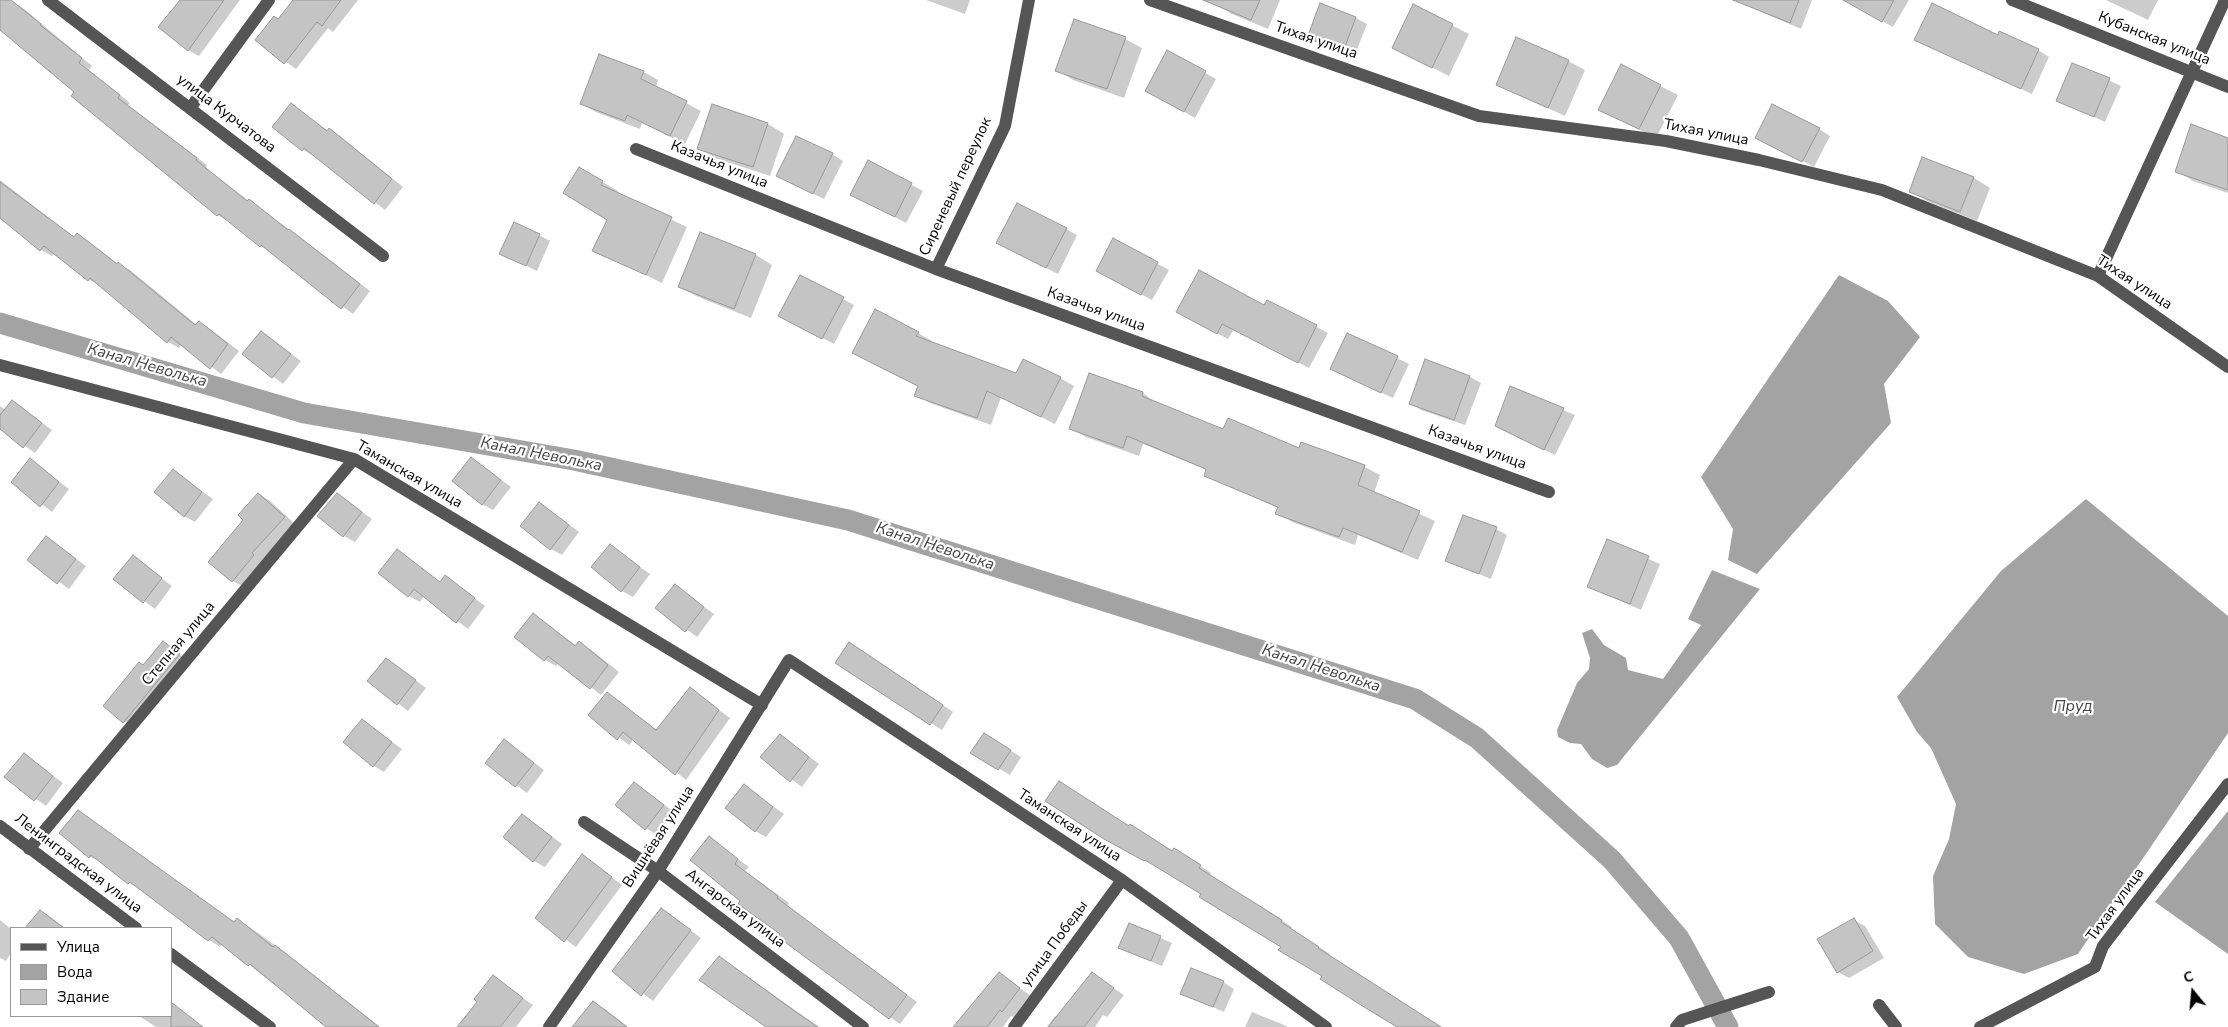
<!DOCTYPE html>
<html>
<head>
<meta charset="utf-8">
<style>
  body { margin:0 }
  #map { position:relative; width:2228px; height:1027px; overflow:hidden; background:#fff; font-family:"Nunito Sans",sans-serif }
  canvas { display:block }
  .legend { position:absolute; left:10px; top:927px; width:162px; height:90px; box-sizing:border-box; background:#fff; border:1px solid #999; margin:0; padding:6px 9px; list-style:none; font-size:15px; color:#000 }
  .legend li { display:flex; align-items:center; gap:10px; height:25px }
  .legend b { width:25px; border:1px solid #999 }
  .north { position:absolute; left:2168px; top:967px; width:50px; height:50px; -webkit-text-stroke:4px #fff; paint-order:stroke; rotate:343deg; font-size:14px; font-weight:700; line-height:20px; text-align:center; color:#000 }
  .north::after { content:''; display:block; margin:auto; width:18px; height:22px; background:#000; clip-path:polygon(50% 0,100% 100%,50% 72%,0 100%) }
</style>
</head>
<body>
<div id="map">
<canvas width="2228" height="1027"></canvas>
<ul class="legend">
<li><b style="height:6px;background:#555"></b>Улица</li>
<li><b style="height:14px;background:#a3a3a3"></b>Вода</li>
<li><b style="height:14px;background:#c4c4c4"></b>Здание</li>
</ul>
<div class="north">С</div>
</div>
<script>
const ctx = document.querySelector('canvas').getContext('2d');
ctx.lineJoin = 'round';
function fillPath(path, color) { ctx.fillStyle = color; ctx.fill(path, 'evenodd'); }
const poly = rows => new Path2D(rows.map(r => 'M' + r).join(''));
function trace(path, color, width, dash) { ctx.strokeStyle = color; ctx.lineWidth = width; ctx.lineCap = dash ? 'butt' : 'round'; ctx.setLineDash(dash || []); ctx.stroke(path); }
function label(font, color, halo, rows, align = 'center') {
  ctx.font = font + ' "Nunito Sans",sans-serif'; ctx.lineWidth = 4.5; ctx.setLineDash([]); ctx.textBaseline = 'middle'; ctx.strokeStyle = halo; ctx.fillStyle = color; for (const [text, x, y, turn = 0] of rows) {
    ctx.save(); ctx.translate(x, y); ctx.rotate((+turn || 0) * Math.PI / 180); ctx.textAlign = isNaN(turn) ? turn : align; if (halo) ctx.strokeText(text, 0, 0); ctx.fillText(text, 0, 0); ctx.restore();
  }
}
fillPath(poly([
  [1839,275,1888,301,1920,337,1884,384,1891,423,1757,574,1728,560,1733,529,1701,477],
  [2086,499,2228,616,2228,733,2078,954,2024,974,1968,957,1935,924,1933,876,1949,839,1956,804,1931,748,1917,732,1897,697,2001,571],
  [1712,570,1760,589,1617,765,1607,768,1592,759,1581,744,1570,743,1558,737,1557,730,1577,683,1589,669,1590,658,1582,633,1592,629,1604,645,1626,658,1628,670,1663,679,1701,625,1688,619],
  [2228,811,2228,954,2155,902]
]), '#a3a3a3');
fillPath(poly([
  [0,0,7,0,23,8,92,66,89,70,130,103,128,105,207,165,206,168,249,201,300,237,370,291,353,314,229,221,217,215,113,131,114,129,76,92,0,28],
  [181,0,240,0,199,56,188,50],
  [295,0,358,0,333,32,328,28,296,69,256,40,279,20],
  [926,0,970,0,965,14],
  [1217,0,1280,0,1268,29,1232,14,1215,4],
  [1758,0,1812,0,1801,29,1755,9],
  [1854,0,1909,0,1893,27,1852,4],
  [2106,0,2158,0,2148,20],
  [1414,6,1469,34,1449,76,1393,48],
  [1356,18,1367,24,1354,57,1309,38],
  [1075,20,1125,39,1142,48,1124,98,1073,80,1057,70],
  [1998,37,2038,50,2049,57,2032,94,1915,40],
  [1168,52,1216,79,1195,118,1147,91],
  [1568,61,1585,70,1565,116,1497,85],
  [2073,64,2121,86,2105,122,2058,100],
  [1621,66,1678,95,1656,138,1599,110],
  [644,72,658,80,656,87,701,111,685,144,642,123,640,129,596,112,581,104],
  [292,105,328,131,340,136,403,187,385,210,315,155,314,156,303,150],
  [713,106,768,124,784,134,770,176,715,158,699,148],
  [1819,129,1830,136,1814,167,1767,143],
  [2228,140,2228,193,2193,181,2177,171],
  [832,154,843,161,824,199,789,182],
  [1923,159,1974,178,1990,188,1977,221,1927,201,1910,191],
  [869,162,923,191,906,223,863,200],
  [580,169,618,191,616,194,687,227,662,283,594,250,608,220],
  [0,180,75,238,77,235,88,241,118,264,130,270,197,325,199,322,210,329,239,351,221,374,182,344,179,348,168,342,100,285,89,280,55,252,52,256,41,250,0,219],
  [1066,229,1077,235,1058,274,1009,249],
  [701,233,756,255,772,265,751,318,696,296,679,286],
  [539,235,550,241,537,271,501,253],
  [1113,240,1169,270,1152,300,1108,277],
  [801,276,854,305,834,344,791,322],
  [1268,301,1328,333,1309,368,1234,329,1228,339,1189,318,1265,307],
  [261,332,301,361,283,384,244,354],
  [918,333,932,341,931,343,1017,374,1060,378,1074,386,1055,424,1001,397,991,425,930,403,916,395,919,387,867,361],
  [1348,334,1409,364,1393,398,1343,375],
  [1470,377,1481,383,1465,425,1421,410,1410,403],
  [1510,388,1575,415,1555,455,1508,432],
  [1143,393,1157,404,1224,431,1300,449,1302,444,1365,467,1380,475,1374,493,1435,521,1418,560,1358,535,1355,545,1292,522,1277,513,1278,508,1205,475,1207,470,1143,444,1139,456,1086,437,1070,428],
  [13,402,52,430,35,453,0,428,0,406,6,410],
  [471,458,511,487,493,510,482,504],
  [30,460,69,489,52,512,12,482],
  [173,471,213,499,195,522,184,516],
  [259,494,270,501,295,524,244,587,233,581,245,519],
  [337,494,372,519,355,542,344,536],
  [540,503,579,532,562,555,551,549],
  [1496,529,1507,535,1491,579,1447,561],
  [47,538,86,566,69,589,29,560],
  [1607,541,1660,564,1641,610,1589,587],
  [610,546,650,574,633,597,622,591],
  [398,551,441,583,446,577,485,606,468,629,424,596,420,602,409,596],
  [133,557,172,586,155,609,115,579],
  [675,586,714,614,697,637,657,608],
  [534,615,577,646,579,643,590,649,619,672,601,695,559,662,556,666,545,660],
  [163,642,190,662,135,728,124,721],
  [861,650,953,712,942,730,837,662],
  [386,659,426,688,408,711,369,681],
  [690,689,730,718,686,780,634,739,629,745,589,715,607,694,657,730],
  [362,720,402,749,384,772,374,766],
  [780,735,819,764,802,787,762,757],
  [505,741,544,770,527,793,487,763],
  [995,741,1021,757,1010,775,972,753],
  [24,755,63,783,46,806,6,777],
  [635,783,674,812,657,835,646,828],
  [744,786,784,814,766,837,755,831],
  [79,811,235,923,237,920,248,926,286,953,380,1027,329,1027,222,944,220,947,209,940,140,888,128,883,102,862,90,857,61,833],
  [523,815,562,844,545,867,534,861],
  [1130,827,1173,853,1186,856,1211,873,1210,875,1292,927,1291,929,1330,954,1329,956,1442,1027,1400,1027,1203,893,1105,838],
  [709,838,749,867,745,871,789,903,787,906,917,1002,900,1024,824,971,826,969,740,904,742,901],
  [583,856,622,885,576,947,536,918],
  [662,909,701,938,653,1001,613,971],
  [41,911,52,918,65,928,27,928],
  [0,920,11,929,11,953,6,961,0,958],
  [1854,920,1865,926,1884,958,1849,978,1838,972],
  [1129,924,1172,943,1162,966,1119,948],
  [719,957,730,964,819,1027,769,1027],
  [999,974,1030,995,1014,1017,1011,1016,1003,1027,955,1027],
  [1092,974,1124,995,1107,1017,1103,1015,1095,1027,1047,1027,1055,1016,1057,1017],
  [493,977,533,1005,516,1027,458,1027,479,1002],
  [1223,982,1234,989,1224,1012,1181,993],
  [171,1003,203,1027,156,1027,139,1016,171,1016],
  [594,1003,605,1009,628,1027,579,1027],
  [1252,1012,1284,1025,1288,1027,1245,1027]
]), '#0003');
trace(poly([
  [0,323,304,413,574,460,848,520,1415,699,1477,738,1612,860,1679,938,1728,1027]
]), '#a3a3a3', 21);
const building = poly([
  [0,0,11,0,41,24,40,25,82,58,79,63,120,95,118,98,197,158,196,160,247,201,249,199,288,230,289,229,360,284,341,309,261,245,260,247,219,214,217,216,71,96,74,92,0,30,0,0],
  [180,0,224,0,188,51,158,27,180,0],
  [293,0,341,0,322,26,317,22,284,64,255,40,274,16,278,19,293,0],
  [1203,0,1260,0,1251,20,1203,0],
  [1733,0,1799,0,1790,23,1733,0],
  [1843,0,1894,0,1882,22,1843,0],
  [1320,3,1356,17,1343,52,1307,38,1320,3],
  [1932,3,1998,35,1999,31,2039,49,2021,89,1914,40,1932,3],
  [1413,4,1453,24,1432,68,1392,48,1413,4],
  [1074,19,1126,37,1107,89,1055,71,1074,19],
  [1516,37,1569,60,1548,108,1496,85,1516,37],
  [1167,50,1206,71,1184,112,1145,91,1167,50],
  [599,54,644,71,641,79,687,101,670,136,627,115,625,121,580,104,599,54],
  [2072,63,2110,78,2094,117,2056,101,2072,63],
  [1621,64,1661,85,1639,129,1598,110,1621,64],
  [291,103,327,131,329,128,392,179,374,204,304,148,302,151,272,127,291,103],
  [712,104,768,123,753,167,697,149,712,104],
  [1772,104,1820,128,1802,162,1755,138,1772,104],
  [2191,124,2228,138,2228,190,2175,172,2191,124],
  [796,136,833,153,813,194,776,176,796,136],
  [1922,157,1974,177,1960,212,1909,192,1922,157],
  [868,160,912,183,895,217,850,195,868,160],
  [579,167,603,181,601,185,672,217,646,275,592,251,607,220,563,193,579,167],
  [0,182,74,237,77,233,117,264,118,262,195,325,199,321,228,344,210,369,171,337,167,343,90,278,88,281,44,246,40,251,0,218,0,182],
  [1017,203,1067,228,1046,268,996,243,1017,203],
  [514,222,540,234,526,266,499,254,514,222],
  [700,232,756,254,734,309,678,287,700,232],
  [1113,238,1158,262,1141,295,1096,271,1113,238],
  [1199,270,1264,305,1267,300,1317,325,1298,363,1222,324,1217,334,1176,312,1199,270],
  [800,275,844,297,822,339,778,316,800,275],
  [875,309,919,332,916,336,1016,373,1023,359,1061,377,1041,417,987,391,977,418,914,396,918,386,852,353,875,309],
  [261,331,291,354,272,378,242,354,261,331],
  [1347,333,1398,356,1381,393,1330,369,1347,333],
  [1425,359,1470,376,1454,420,1409,404,1425,359],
  [1089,373,1143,392,1142,396,1223,429,1228,418,1299,448,1301,442,1365,465,1358,485,1420,511,1402,552,1343,528,1339,537,1275,514,1278,507,1204,476,1206,469,1127,436,1123,448,1069,429,1089,373],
  [1510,386,1564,408,1544,450,1495,426,1510,386],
  [12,400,42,423,23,448,0,429,0,415,12,400],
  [471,457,501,480,482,505,452,481,471,457],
  [30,458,59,482,40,507,11,482,30,458],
  [173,469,202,492,184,517,154,492,173,469],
  [258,493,285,517,252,553,254,555,232,582,208,562,243,520,238,515,258,493],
  [337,493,362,512,343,537,317,516,337,493],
  [539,502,569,525,550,550,520,526,539,502],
  [1463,515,1497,527,1479,574,1445,561,1463,515],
  [46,536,76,559,57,584,27,560,46,536],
  [1607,539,1649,556,1630,604,1587,587,1607,539],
  [610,544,640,567,621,592,591,567,610,544],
  [397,549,440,582,445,575,475,598,456,623,414,589,408,597,378,573,397,549],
  [133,555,162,578,143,603,113,579,133,555],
  [675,584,704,607,685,632,655,608,675,584],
  [533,613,575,646,579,641,608,665,590,689,548,656,544,661,514,637,533,613],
  [163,641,180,654,123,723,103,706,139,662,143,665,163,641],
  [849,642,943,705,930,725,835,663,849,642],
  [386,658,416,680,397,705,367,681,386,658],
  [690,687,719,710,675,775,623,732,617,740,588,715,607,692,656,730,690,687],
  [362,719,392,742,373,767,343,742,362,719],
  [984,733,1011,750,998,770,970,753,984,733],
  [780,734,809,757,790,782,760,757,780,734],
  [504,739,534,763,515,787,485,763,504,739],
  [24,753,53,776,34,801,4,777,24,753],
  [1059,781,1129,826,1130,824,1172,851,1174,848,1201,865,1199,868,1282,920,1281,922,1319,947,1318,948,1441,1027,1397,1027,1364,1007,1320,979,1322,976,1278,950,1281,947,1199,897,1201,894,1145,860,1144,861,1104,839,1045,801,1059,781],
  [634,782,664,805,645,830,615,805,634,782],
  [744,784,773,807,755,832,725,808,744,784],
  [78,810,234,922,237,918,273,947,275,945,379,1027,326,1027,250,964,248,966,212,937,208,941,130,882,128,884,91,855,89,858,59,833,78,810],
  [522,814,552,837,533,862,503,837,522,814],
  [709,836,738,859,735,864,778,896,777,898,907,995,889,1019,778,937,780,934,738,904,740,901,690,860,709,836],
  [582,854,612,877,564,942,535,918,582,854],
  [661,908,691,930,641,996,612,971,661,908],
  [40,910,64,928,25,928,40,910],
  [1854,918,1873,951,1837,973,1817,939,1854,918],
  [1129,923,1161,936,1151,961,1118,948,1129,923],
  [719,956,793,1010,818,1027,766,1027,699,980,719,956],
  [1191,968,1224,981,1213,1007,1180,994,1191,968],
  [999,972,1020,988,1002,1012,1000,1010,987,1027,953,1027,999,972],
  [1092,972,1114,988,1084,1027,1048,1027,1092,972],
  [493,975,523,998,500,1027,457,1027,477,1002,474,999,493,975],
  [593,1001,627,1027,572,1027,593,1001],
  [171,1002,203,1027,171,1027,171,1002]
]);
fillPath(building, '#c4c4c4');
trace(building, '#999', 1);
trace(poly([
  [48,0,383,256],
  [1150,0,1479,116,1666,141,1759,160,1882,190,2098,276,2228,367],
  [2012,0,2228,87],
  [191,107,269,0],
  [636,149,936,269,1549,492],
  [936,269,1005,126,1029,0],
  [2098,276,2225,0],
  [0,365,354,459,762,705],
  [584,822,658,871,863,1027],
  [0,826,136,928],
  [29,849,354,459],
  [171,954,270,1027],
  [1879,1005,1896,1027],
  [549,1027,658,871,789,660,1122,880,1326,1027],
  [1014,1027,1122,880],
  [1676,1027,1682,1020,1769,992],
  [1980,1027,2095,967,2103,946,2228,784]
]), '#555', 12);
label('15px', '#000', '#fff', [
  ["Кубанская улица",2154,39,22],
  ["Тихая улица",1316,41,19],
  ["улица Курчатова",226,114,37],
  ["Тихая улица",1706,133,11],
  ["Казачья улица",719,165,22],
  ["Сиреневый переулок",956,187,-65],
  ["Тихая улица",2134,283,33],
  ["Казачья улица",1096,310,20],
  ["Казачья улица",1477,448,20],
  ["Таманская улица",409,475,30],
  ["Степная улица",179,644,-50],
  ["Таманская улица",1069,826,33],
  ["Вишнёвая улица",659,837,-57],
  ["Ленинградская улица",78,864,37],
  ["Тихая улица",2116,905,-54],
  ["Ангарская улица",735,909,37],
  ["улица Победы",1055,944,-54]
]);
label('italic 16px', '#444', '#fff', [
  ["Канал Неволька",147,366,16],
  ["Канал Неволька",541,455,11],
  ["Канал Неволька",935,547,18],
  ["Канал Неволька",1321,669,18],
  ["Пруд",2073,707]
]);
</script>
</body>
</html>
